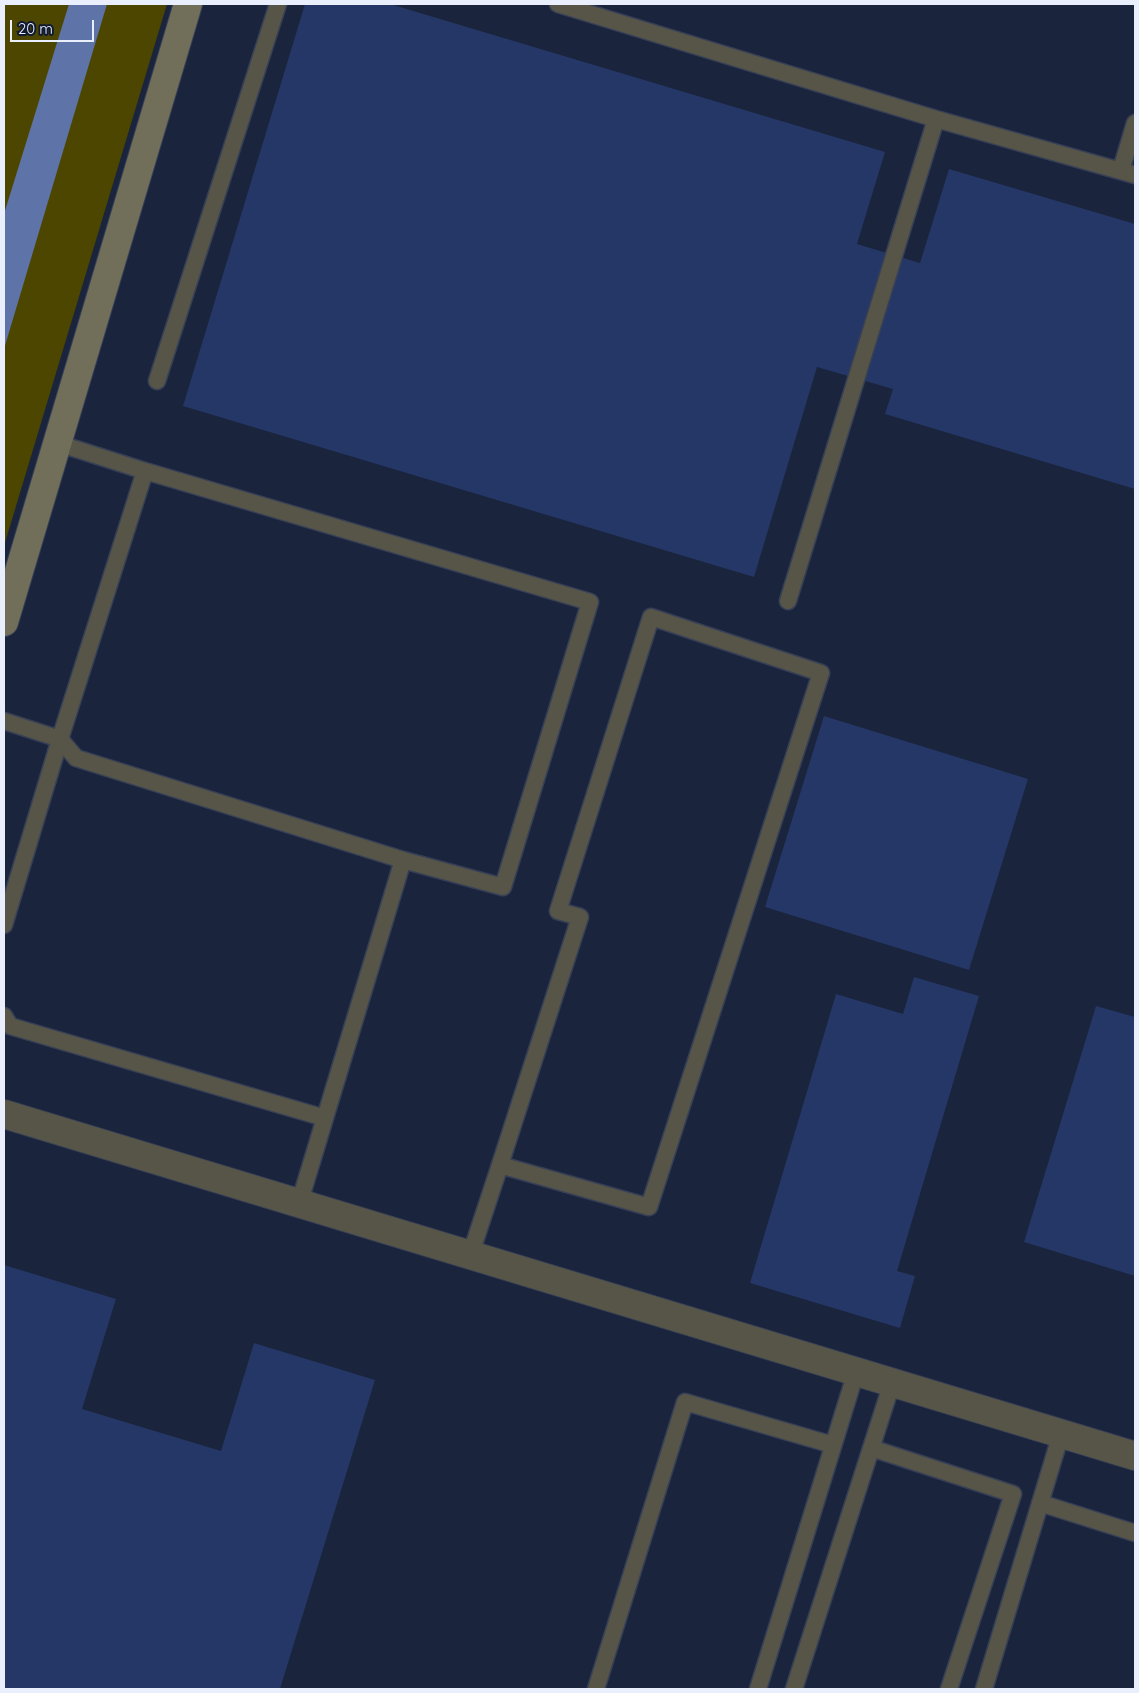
<!DOCTYPE html>
<html>
<head>
<meta charset="utf-8">
<style>
  body { margin:0 }
  #map { position:relative; width:1139px; height:1693px; overflow:hidden; background:#1a243c; font-family:Quicksand,sans-serif }
  canvas { display:block }
  .frame { position:absolute; inset:0; border:5px solid #e9effc; pointer-events:none }
  .scale { position:absolute; left:10px; top:20px; width:84px; height:22px; box-sizing:border-box; border:2px solid #e9effc; border-top:0; padding-left:6px; font-size:15px; line-height:18px; white-space:nowrap; color:#e9effc; -webkit-text-stroke:4px #111a31; paint-order:stroke }
</style>
</head>
<body>
<div id="map">
<canvas width="1139" height="1693"></canvas>
<div class="frame"></div>
<div class="scale">20 m</div>
</div>
<script>
const ctx = document.querySelector('canvas').getContext('2d');
ctx.lineJoin = 'round';
function fillPath(path, color) { ctx.fillStyle = color; ctx.fill(path, 'evenodd'); }
const poly = rows => new Path2D(rows.map(r => 'M' + r).join(''));
function trace(path, color, width, dash) { ctx.strokeStyle = color; ctx.lineWidth = width; ctx.lineCap = dash ? 'butt' : 'round'; ctx.setLineDash(dash || []); ctx.stroke(path); }
fillPath(poly([
  [5,4,167,4,4,546,4,9]
]), '#4c4601');
fillPath(poly([
  [69,4,107,4,4,349,4,214]
]), '#5e74a8');
fillPath(poly([
  [305,4,390,4,885,152,857,244,920,263,949,169,1135,224,1135,489,885,414,893,389,817,367,754,577,183,406],
  [824,716,1028,779,969,970,765,907],
  [914,977,979,996,897,1271,915,1276,900,1328,750,1283,836,994,903,1014],
  [1096,1006,1135,1017,1135,1276,1024,1242],
  [4,1265,116,1299,82,1409,221,1451,254,1343,375,1380,280,1689,4,1689]
]), '#253766');
const service = poly([
  [558,4,936,119,1135,175],
  [1121,170,1135,123],
  [157,381,278,4],
  [145,471,590,602,503,887,403,860],
  [788,601,936,119],
  [4,721,60,739,145,471,57,443],
  [60,739,76,758,403,860,299,1204],
  [4,925,60,739],
  [4,1016,10,1026,325,1118],
  [470,1256,500,1165,580,917,558,911,651,617,821,673,649,1207,500,1165],
  [871,1448,1013,1494,949,1689],
  [1040,1503,1135,1533],
  [596,1689,685,1402,833,1445],
  [758,1689,856,1372],
  [794,1689,892,1383],
  [984,1689,1061,1434]
]);
const tertiary = poly([
  [4,1114,1135,1456]
]);
const secondary = poly([
  [4,622,188,4]
]);
trace(service, '#374057', 19);
trace(tertiary, '#374057', 30);
trace(secondary, '#374057', 30);
trace(service, '#565547', 16);
trace(tertiary, '#565547', 28);
trace(secondary, '#716f5a', 28);
</script>
</body>
</html>
